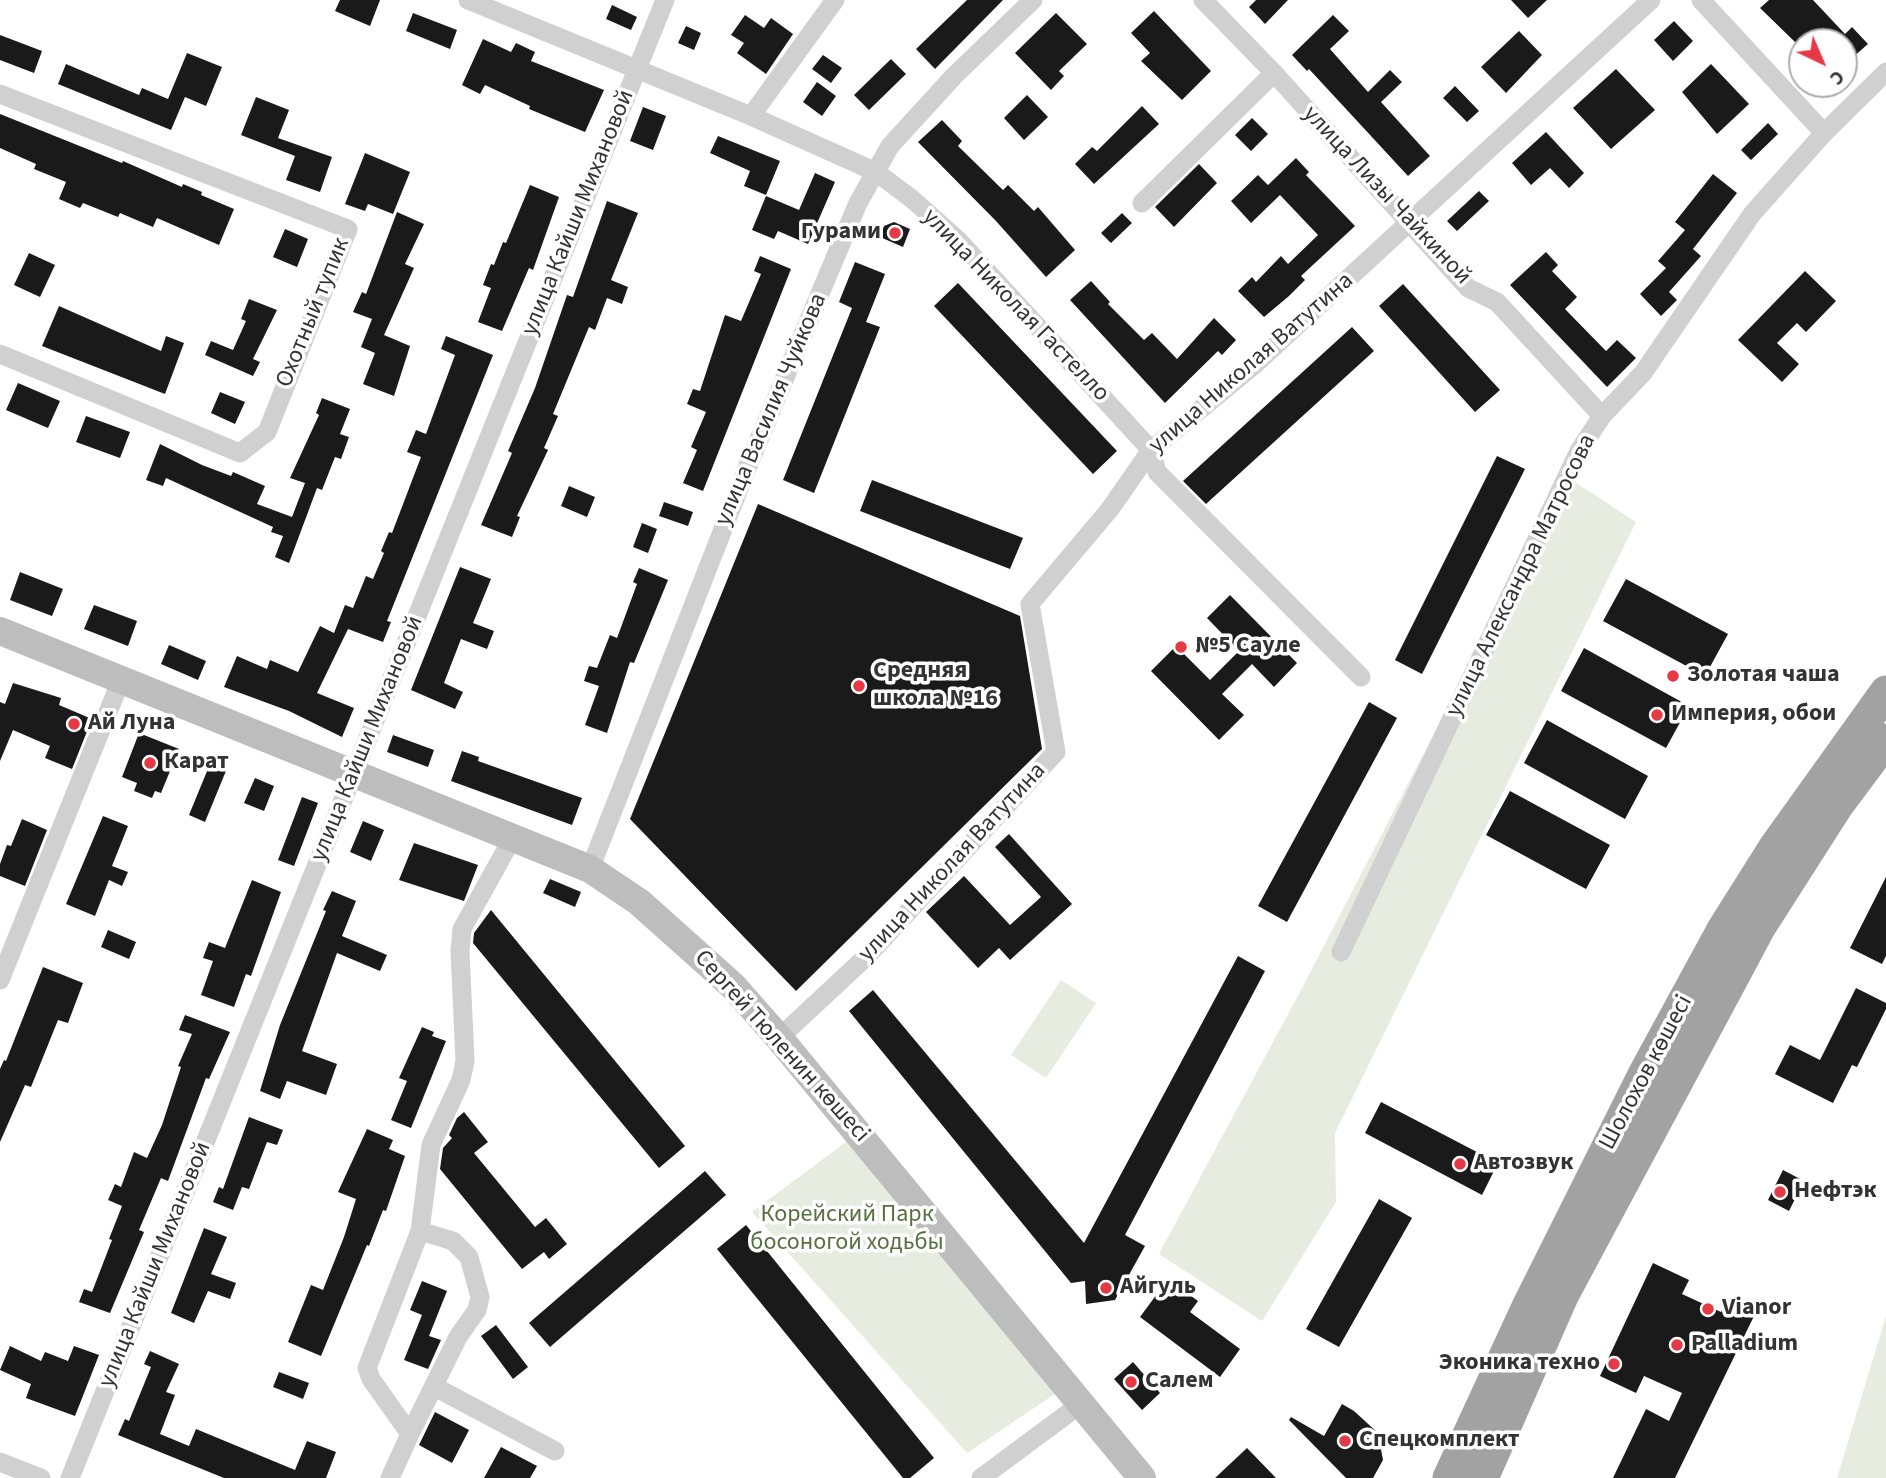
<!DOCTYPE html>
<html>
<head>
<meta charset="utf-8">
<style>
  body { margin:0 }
  #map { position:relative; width:1886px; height:1478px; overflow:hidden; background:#fff; font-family:"Source Sans 3",sans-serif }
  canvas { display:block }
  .north { position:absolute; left:1788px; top:28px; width:70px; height:70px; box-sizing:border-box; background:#fff; border:2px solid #adadad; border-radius:50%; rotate:136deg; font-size:19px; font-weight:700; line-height:28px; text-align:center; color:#333 }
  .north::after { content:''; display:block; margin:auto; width:24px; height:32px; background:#e63946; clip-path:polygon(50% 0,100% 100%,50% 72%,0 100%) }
</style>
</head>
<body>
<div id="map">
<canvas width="1886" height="1478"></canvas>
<div class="north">С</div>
</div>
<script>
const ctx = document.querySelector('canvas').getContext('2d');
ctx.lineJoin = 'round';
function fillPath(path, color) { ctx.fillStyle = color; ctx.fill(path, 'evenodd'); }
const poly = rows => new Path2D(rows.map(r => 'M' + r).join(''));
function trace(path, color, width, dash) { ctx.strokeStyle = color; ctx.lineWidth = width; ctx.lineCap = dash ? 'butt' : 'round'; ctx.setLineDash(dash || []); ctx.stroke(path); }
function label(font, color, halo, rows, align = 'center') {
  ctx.font = font + ' "Source Sans 3",sans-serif'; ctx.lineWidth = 7; ctx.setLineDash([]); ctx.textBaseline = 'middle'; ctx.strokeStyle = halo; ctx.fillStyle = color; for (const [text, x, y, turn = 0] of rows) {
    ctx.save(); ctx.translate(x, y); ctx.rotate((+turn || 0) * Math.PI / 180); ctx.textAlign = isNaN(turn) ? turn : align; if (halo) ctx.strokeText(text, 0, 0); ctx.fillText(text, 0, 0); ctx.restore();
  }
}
fillPath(poly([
  [1567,477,1636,522,1335,1133,1336,1202,1262,1321,1159,1254,1300,992],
  [1061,980,1096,1003,1046,1078,1011,1055],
  [850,1139,1055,1394,967,1453,752,1212],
  [1886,1316,1886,1478,1837,1478]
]), '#e6ecdf');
fillPath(poly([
  [340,0,380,0,370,26,335,11],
  [967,0,1003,0,935,69,916,49],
  [1256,0,1288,0,1265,24,1249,7],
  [1511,0,1547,0,1528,18],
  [1769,0,1813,0,1845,34,1852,27,1868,44,1844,65,1844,42,1795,42,1760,8],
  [612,5,637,17,631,30,606,19],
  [1154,11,1211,71,1182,100,1141,61,1150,53,1131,33],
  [413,13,457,30,450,49,406,31],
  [1056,13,1087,44,1059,71,1064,76,1051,90,1015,53],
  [745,15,764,28,771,18,793,34,766,74,737,53,744,43,731,35],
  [1333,15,1349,31,1330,49,1368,92,1390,70,1402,82,1381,102,1430,156,1408,176,1309,69,1307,71,1292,55],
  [1674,21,1693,41,1673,61,1654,40],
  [686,26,701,33,694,50,678,43],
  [1519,31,1542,55,1506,93,1481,67],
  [0,35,42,51,34,73,0,60],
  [483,39,511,52,516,43,535,52,531,61,604,90,585,132,529,109,530,106,485,85,480,94,462,85],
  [187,53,222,67,206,106,185,97,171,130,58,84,66,64,139,95,142,88,168,99],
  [823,55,842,68,831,83,812,69],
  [891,59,906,74,869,110,854,95],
  [1711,64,1749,104,1717,134,1682,92],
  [1616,69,1655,110,1611,149,1573,108],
  [817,82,836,96,822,116,803,102],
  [1455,86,1479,111,1467,122,1443,98],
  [1027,95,1048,117,1024,140,1004,118],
  [256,97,289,110,278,138,332,157,320,192,286,180,295,156,241,135],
  [1142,106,1159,124,1094,184,1075,164,1092,147,1097,151],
  [643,107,666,116,653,150,630,141],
  [0,114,122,163,123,161,182,187,183,184,202,192,201,195,234,209,219,245,157,218,153,227,120,213,118,217,83,203,80,208,59,199,66,182,34,169,36,164,0,148],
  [1252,118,1268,134,1251,151,1235,135],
  [942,120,962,141,958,146,1003,190,1008,185,1034,211,1038,207,1075,250,1046,277,996,221,918,142],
  [1768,123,1778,134,1751,160,1741,150],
  [1546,132,1584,173,1569,188,1550,168,1531,185,1512,163],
  [718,136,780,161,766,195,744,186,750,171,710,153],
  [365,153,410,172,393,214,368,204,365,211,345,204],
  [1296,158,1309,172,1306,175,1355,226,1301,276,1305,280,1289,296,1264,317,1238,291,1252,277,1256,282,1281,256,1288,264,1318,235,1280,195,1251,223,1231,201,1258,175,1268,185],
  [1199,164,1217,183,1174,227,1155,207],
  [815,173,835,182,808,244,778,231,774,239,752,230,766,196,799,210],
  [1713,174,1737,193,1693,249,1701,256,1669,292,1677,300,1661,316,1640,294,1666,268,1658,261,1685,230,1675,222],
  [530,185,559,197,533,270,529,268,502,331,478,322,491,288,483,285,491,264,494,265,503,242,506,243],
  [1479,191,1489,201,1457,231,1447,221],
  [607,201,638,213,611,280,628,287,622,304,607,298,595,330,589,327,553,414,558,416,544,448,548,450,517,516,520,517,512,537,481,525,512,453,508,451,535,388,567,295,573,297],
  [397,212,424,224,405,264,414,268,384,335,410,346,394,396,363,384,375,353,361,347,372,319,353,312,362,292,366,294],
  [1122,213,1132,223,1111,243,1101,233],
  [894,222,910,229,903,247,880,237,884,226],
  [285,229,308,239,297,267,273,257],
  [1546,252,1558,265,1552,271,1577,297,1565,309,1606,351,1617,340,1636,358,1607,387,1510,285],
  [29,253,55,265,40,297,14,285],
  [760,256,791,269,703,491,683,483,697,450,691,447,706,412,687,404,693,389,700,391,725,315,741,321,761,274,754,271],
  [855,262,885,274,866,322,880,327,814,493,783,480,852,308,839,302],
  [1805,271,1836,301,1806,332,1797,323,1777,343,1799,364,1782,382,1738,340],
  [1091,281,1110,302,1108,304,1144,340,1152,333,1177,359,1214,318,1236,340,1222,355,1218,351,1165,403,1070,300],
  [958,283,1117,451,1093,474,934,306],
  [1403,284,1500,390,1475,412,1379,306],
  [249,299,277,310,253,359,260,362,253,376,205,355,211,341,233,350,246,321,241,319],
  [59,306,161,351,166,336,184,343,165,394,42,346],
  [1352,327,1374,351,1206,504,1183,481],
  [446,336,493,355,387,621,391,622,383,642,348,629,317,693,354,708,342,737,289,711,224,687,237,656,267,669,270,660,298,672,320,626,334,633,345,605,353,608,366,576,373,579,384,553,381,551,389,532,392,533,421,457,407,452,416,430,426,434,455,355,441,349],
  [18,383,60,401,48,428,6,410],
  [220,392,245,402,235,424,211,413],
  [322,398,350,409,340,434,349,437,341,459,335,457,322,490,317,488,289,563,275,557,283,536,271,532,273,527,166,478,163,486,146,480,160,444,202,465,231,476,233,472,265,486,257,504,292,517,305,483,290,478,319,415,316,413],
  [86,416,130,432,120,458,76,442],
  [1497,456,1525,469,1422,674,1395,660],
  [872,480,1023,538,1010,569,860,511],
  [569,486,595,497,587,517,561,506],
  [664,502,693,512,688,526,659,516],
  [758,504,1020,616,1042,749,796,991,630,819],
  [642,523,657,529,648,553,633,547],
  [460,567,491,579,473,623,494,631,487,649,461,639,444,683,463,692,455,709,411,690],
  [639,568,668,580,634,663,630,662,607,733,585,725,599,686,584,681,589,666,597,668,610,635,617,638,637,584,633,582],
  [20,572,63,589,52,616,10,600],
  [1626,579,1728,634,1705,676,1603,621],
  [1230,595,1297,663,1274,687,1252,664,1222,694,1244,715,1219,740,1151,671,1176,646,1210,680,1239,651,1207,618],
  [94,605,137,621,128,646,84,629],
  [169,645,206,661,198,680,161,664],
  [1584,648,1689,706,1666,748,1561,691],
  [13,683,61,698,59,705,92,719,72,769,45,758,50,746,13,730,0,761,0,702,5,704],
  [1369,702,1397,718,1287,922,1258,906],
  [1547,720,1648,776,1625,819,1524,763],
  [139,733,179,749,161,793,155,791,152,798,134,791,137,783,122,777],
  [393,735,434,750,428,767,387,752],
  [462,751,479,757,478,761,582,798,572,825,451,781],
  [212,759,228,766,205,822,189,815],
  [255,778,274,786,264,811,244,803],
  [1510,791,1610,845,1586,889,1486,835],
  [302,797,318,803,294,866,278,860],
  [103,816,128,826,112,866,128,872,122,886,109,880,95,916,66,904],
  [22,819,47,830,25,886,0,876,0,864,7,845,11,846],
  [363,821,384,830,371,861,350,852],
  [1009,834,1072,904,1010,960,999,948,978,968,926,912,964,876,1010,925,1041,897,995,847],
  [414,843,478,865,464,901,399,880],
  [1886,877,1886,956,1882,964,1850,948],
  [550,879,581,892,575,907,543,893],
  [252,880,281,892,251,976,246,974,234,1007,201,995,213,961,203,958,209,942,225,948],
  [332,891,356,901,342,936,387,955,380,971,337,953,302,1051,337,1064,326,1095,287,1081,280,1099,260,1091,280,1025,326,911,323,910],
  [491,910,685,1146,659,1168,473,943,474,933],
  [108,930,136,942,129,959,101,947],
  [1238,956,1265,971,1125,1235,1145,1246,1115,1300,1086,1304,1085,1281,1071,1283,849,1011,873,990,1084,1243],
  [43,967,83,983,68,1023,58,1020,31,1087,25,1085,0,1142,0,1069,4,1060,6,1061],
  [1856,988,1886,1003,1886,1009,1857,1067,1852,1065,1833,1103,1775,1074,1790,1045,1820,1060],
  [185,1015,230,1032,209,1079,206,1078,168,1181,161,1178,139,1230,144,1232,110,1313,79,1302,84,1289,92,1292,112,1240,109,1239,122,1206,108,1200,115,1184,121,1187,134,1152,147,1158,162,1125,181,1067,178,1066,192,1034,179,1030],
  [422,1027,434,1032,432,1036,446,1041,411,1128,391,1120,407,1081,399,1078],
  [1381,1102,1498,1163,1482,1195,1365,1133],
  [464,1112,488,1142,474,1153,535,1227,546,1218,567,1244,549,1259,544,1252,522,1269,440,1169,443,1148,452,1138,449,1135,457,1118],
  [249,1117,283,1130,277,1145,267,1142,249,1189,242,1187,233,1210,213,1202,219,1187,223,1189],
  [367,1129,393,1140,389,1149,405,1156,386,1211,383,1210,369,1246,367,1245,321,1356,288,1342,311,1285,323,1290,344,1237,356,1199,338,1192],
  [1783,1170,1804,1181,1789,1211,1768,1200],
  [705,1171,726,1195,550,1347,529,1323],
  [1379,1199,1412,1218,1339,1347,1306,1329],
  [746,1225,934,1458,910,1478,903,1478,717,1249],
  [204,1228,227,1237,211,1274,236,1283,230,1299,208,1291,194,1323,171,1313],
  [1653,1263,1689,1280,1682,1294,1721,1312,1727,1301,1755,1314,1675,1478,1613,1478,1646,1409,1669,1421,1682,1393,1644,1376,1636,1393,1600,1376],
  [1168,1279,1198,1301,1190,1312,1240,1349,1220,1377,1140,1317],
  [422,1281,447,1291,429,1336,441,1340,428,1369,404,1360,422,1315,410,1310],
  [496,1325,528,1367,513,1379,481,1336],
  [10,1346,41,1361,45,1352,68,1361,74,1346,99,1355,75,1416,26,1398,31,1384,0,1370],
  [150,1351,179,1364,166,1392,175,1395,160,1434,189,1446,196,1429,295,1470,307,1441,336,1452,326,1478,224,1478,118,1435,125,1419,129,1421,151,1367,144,1364],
  [1133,1362,1160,1393,1142,1410,1114,1379],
  [279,1372,309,1383,303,1399,273,1387],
  [1342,1404,1354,1411,1378,1433,1383,1460,1373,1478,1346,1478,1289,1420,1291,1417,1324,1436],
  [435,1412,469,1430,452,1463,419,1445],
  [501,1447,537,1466,530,1478,484,1478],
  [1247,1448,1276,1478,1215,1478]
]), '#1a1a1a');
trace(poly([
  [468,0,751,116,876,172,912,199,958,240,1151,450,1157,472,1361,677],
  [1203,0,1274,73,1468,288,1497,302,1602,416],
  [1701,0,1824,133],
  [0,94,348,229,267,432,240,453,0,354],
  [751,116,835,0],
  [1142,203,1274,73],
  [590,869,745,473,858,203,890,146,954,76,1033,0],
  [1341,952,1579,451,1602,416,1643,373,1752,214,1824,133,1886,72],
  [0,980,121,680],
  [779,1038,868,955,1056,752,1030,604,1110,509,1151,450,1253,366,1651,0],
  [435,1387,555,1451],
  [410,1434,458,1337,477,1310,480,1297,469,1257,453,1241,420,1231],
  [0,1462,41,1478],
  [70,1478,665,0],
  [390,1478,410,1434,371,1379,367,1368,420,1231,431,1145,461,1080,465,1061,460,951,462,929,513,837],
  [981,1478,1082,1403]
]), '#d0d0d0', 19);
trace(poly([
  [0,631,590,869,639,902,733,986,779,1038,1142,1478]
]), '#bdbdbd', 28);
trace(poly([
  [1449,1478,1528,1307,1645,1073,1724,928,1775,847,1886,692],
  [1482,1478,1562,1296,1760,926,1836,807,1886,740]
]), '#a2a2a2', 33);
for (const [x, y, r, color] of [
  [895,233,7,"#e63946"],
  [1181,647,7,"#e63946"],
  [1673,676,7,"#e63946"],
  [859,686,7,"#e63946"],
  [1657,715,7,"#e63946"],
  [74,724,7,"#e63946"],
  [150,763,7,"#e63946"],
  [1460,1164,7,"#e63946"],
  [1780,1192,7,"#e63946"],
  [1106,1288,7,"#e63946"],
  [1708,1309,7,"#e63946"],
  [1677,1345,7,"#e63946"],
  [1614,1364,7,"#e63946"],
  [1131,1382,7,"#e63946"],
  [1345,1441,7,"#e63946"]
]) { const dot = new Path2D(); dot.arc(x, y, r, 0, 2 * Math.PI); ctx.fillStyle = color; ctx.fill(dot); trace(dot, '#fff', 2.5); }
label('24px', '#333', '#fff', [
  ["улица Лизы Чайкиной",1386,196,47],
  ["улица Кайши Михановой",579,213,-68],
  ["улица Николая Гастелло",1015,306,46],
  ["Охотный тупик",314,313,-68],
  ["улица Николая Ватутина",1252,364,-41],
  ["улица Василия Чуйкова",772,410,-67],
  ["улица Александра Матросова",1522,576,-64],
  ["улица Кайши Михановой",368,739,-68],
  ["улица Николая Ватутина",953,863,-47],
  ["Сергей Тюленин көшесі",781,1047,48],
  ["Шолохов көшесі",1647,1073,-62],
  ["улица Кайши Михановой",156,1265,-68]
]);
label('bold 24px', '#333', '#fff', [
  ["Гурами",881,233,"right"],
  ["№5 Сауле",1195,647],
  ["Средняя",873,672],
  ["школа №16",873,700],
  ["Золотая чаша",1687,676],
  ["Империя, обои",1671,715],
  ["Ай Луна",88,724],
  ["Карат",164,763],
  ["Автозвук",1474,1164],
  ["Нефтэк",1794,1192],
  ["Айгуль",1120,1288],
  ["Vianor",1722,1309],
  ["Palladium",1691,1345],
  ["Эконика техно",1600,1364,"right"],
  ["Салем",1145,1382],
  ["Спецкомплект",1359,1441]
], 'left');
label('24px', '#56703f', '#fff', [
  ["Корейский Парк",847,1216],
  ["босоногой ходьбы",847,1244]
]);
</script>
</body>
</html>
